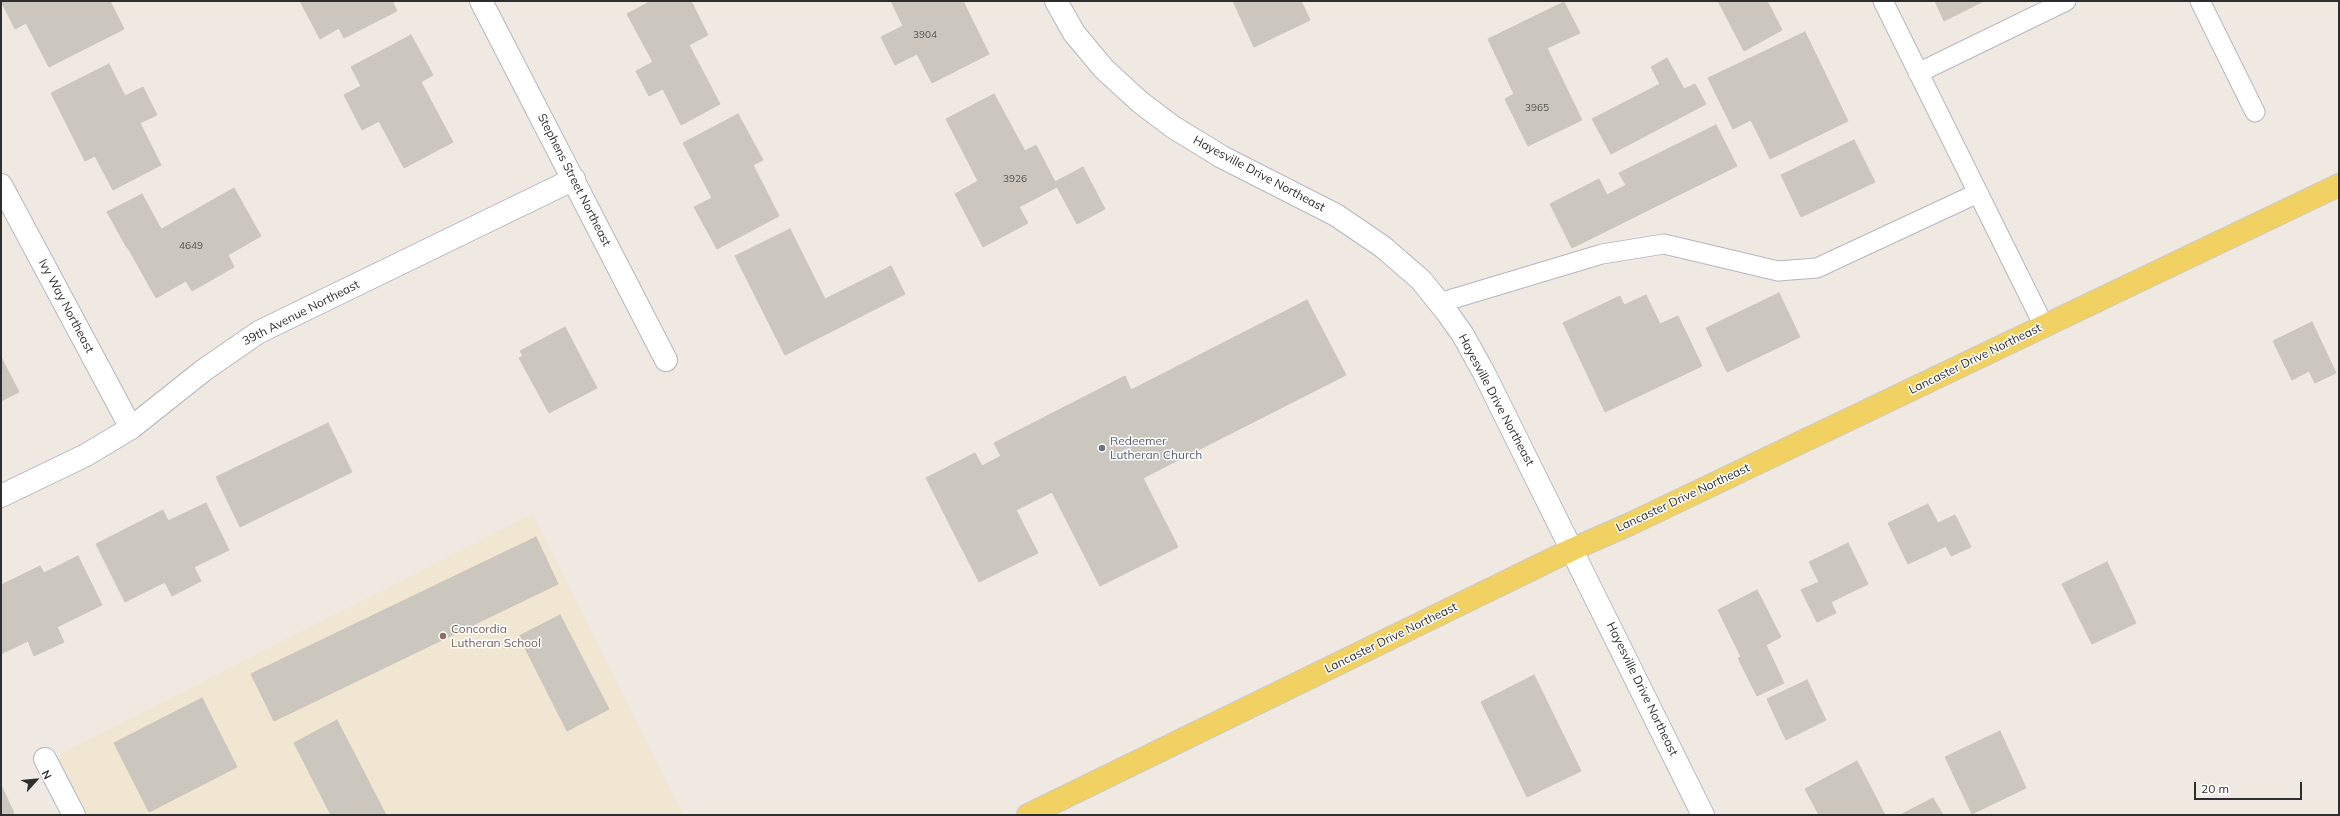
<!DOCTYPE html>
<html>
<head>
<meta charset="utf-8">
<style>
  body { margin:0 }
  #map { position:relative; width:2340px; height:816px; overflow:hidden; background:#efe9e1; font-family:Mulish,sans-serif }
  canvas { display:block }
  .frame { position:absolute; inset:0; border:2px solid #2e2e2e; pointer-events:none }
  .north { position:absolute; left:16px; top:760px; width:40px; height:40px; -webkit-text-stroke:3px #fff; paint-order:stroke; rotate:63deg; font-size:11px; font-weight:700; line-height:16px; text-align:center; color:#2e2e2e }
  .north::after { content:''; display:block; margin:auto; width:14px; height:18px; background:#2e2e2e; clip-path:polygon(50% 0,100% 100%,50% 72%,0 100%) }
  .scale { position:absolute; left:2194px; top:782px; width:108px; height:18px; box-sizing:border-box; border:2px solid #2e2e2e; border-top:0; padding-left:5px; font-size:12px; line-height:14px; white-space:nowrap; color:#2e2e2e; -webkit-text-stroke:3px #fff; paint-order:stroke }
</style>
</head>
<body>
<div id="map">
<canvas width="2340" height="816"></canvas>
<div class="frame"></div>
<div class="north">N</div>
<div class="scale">20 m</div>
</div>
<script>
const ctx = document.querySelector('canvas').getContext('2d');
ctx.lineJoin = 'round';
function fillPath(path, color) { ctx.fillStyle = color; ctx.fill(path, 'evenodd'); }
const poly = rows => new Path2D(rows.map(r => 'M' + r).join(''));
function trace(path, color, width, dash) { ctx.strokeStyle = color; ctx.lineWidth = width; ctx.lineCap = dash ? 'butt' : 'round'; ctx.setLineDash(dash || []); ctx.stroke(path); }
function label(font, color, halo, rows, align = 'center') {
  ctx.font = font + ' Mulish,sans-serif'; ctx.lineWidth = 3; ctx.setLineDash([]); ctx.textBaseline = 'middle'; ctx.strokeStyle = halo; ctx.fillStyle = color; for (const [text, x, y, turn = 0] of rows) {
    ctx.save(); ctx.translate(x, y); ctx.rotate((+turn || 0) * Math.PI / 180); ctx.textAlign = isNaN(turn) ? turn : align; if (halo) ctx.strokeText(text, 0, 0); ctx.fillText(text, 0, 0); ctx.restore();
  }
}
fillPath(poly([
  [532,514,683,815,82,815,53,758]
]), '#f0e6d1');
const building = poly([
  [1,1,110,1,124,29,49,67,26,23,15,29,1,1],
  [300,1,392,1,397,11,344,38,339,28,320,39,300,1],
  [651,1,691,1,708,35,689,45,720,104,681,125,663,89,649,96,636,71,653,62,627,14,651,1],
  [891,1,963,1,989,54,932,83,917,54,895,65,881,37,903,26,891,1],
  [1233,1,1301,1,1310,20,1254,47,1233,1],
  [1718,1,1767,1,1782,30,1744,51,1718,1],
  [1935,1,1984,1,1944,21,1935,1],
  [1564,2,1580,33,1547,48,1582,120,1528,146,1505,99,1514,94,1488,39,1564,2],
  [1805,32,1848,121,1770,159,1751,120,1733,129,1708,78,1805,32],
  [411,35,433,75,421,82,453,142,404,168,379,121,362,130,344,95,361,86,351,67,411,35],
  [1667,58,1684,89,1695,84,1706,104,1611,154,1592,119,1660,84,1651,67,1667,58],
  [109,64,125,96,143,87,157,115,140,123,161,165,113,190,95,156,85,161,51,93,109,64],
  [994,94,1025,151,1036,145,1055,182,1083,167,1105,209,1077,224,1057,187,1019,207,1028,223,983,247,955,194,978,181,946,119,994,94],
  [738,114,763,160,753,165,779,216,717,249,694,207,712,198,683,143,738,114],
  [1716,125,1737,166,1572,248,1550,204,1599,179,1607,195,1626,185,1619,173,1716,125],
  [1854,140,1875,182,1801,217,1781,175,1854,140],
  [234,188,261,236,228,255,234,267,192,291,186,281,156,298,128,248,234,188],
  [142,194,161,229,127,248,107,212,142,194],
  [790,229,825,299,891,266,905,294,785,355,735,256,790,229],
  [1779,293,1800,337,1727,372,1706,328,1779,293],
  [1646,295,1660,324,1678,316,1702,366,1605,412,1563,323,1620,296,1624,305,1646,295],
  [1307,300,1346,375,1143,478,1178,547,1100,586,1052,492,1016,510,1038,553,979,582,926,478,975,453,982,466,1001,456,994,443,1125,376,1131,390,1307,300],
  [2312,322,2336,373,2315,383,2309,371,2292,380,2273,341,2312,322],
  [565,327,597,388,549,413,519,358,523,356,520,351,565,327],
  [1,357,19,392,1,401,1,357],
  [328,423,352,472,240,527,216,477,328,423],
  [206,503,229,550,194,567,201,581,172,596,165,582,125,602,96,544,163,510,168,521,206,503],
  [1928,504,1938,523,1955,515,1971,547,1951,556,1946,546,1908,564,1888,523,1928,504],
  [536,537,558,584,274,721,251,674,536,537],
  [1848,543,1868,584,1831,602,1836,613,1817,622,1801,590,1819,582,1809,562,1848,543],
  [78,556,102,605,57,627,64,642,34,656,28,641,1,654,1,585,40,566,44,573,78,556],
  [2107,562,2136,623,2092,644,2062,584,2107,562],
  [1757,590,1781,637,1766,645,1784,683,1757,696,1738,658,1741,657,1718,610,1757,590],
  [560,615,609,709,567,731,519,636,560,615],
  [1534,675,1581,771,1527,797,1481,702,1534,675],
  [1807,680,1826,720,1786,740,1767,699,1807,680],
  [202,698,237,767,149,812,114,743,202,698],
  [337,720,386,815,331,815,294,743,337,720],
  [2000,731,2026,788,1972,814,1945,757,2000,731],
  [1857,761,1885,815,1819,815,1805,789,1857,761],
  [1,785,14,813,12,815,1,815,1,785],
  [1933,798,1943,815,1900,815,1933,798]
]);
fillPath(building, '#cbc7bf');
trace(building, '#cbc5ba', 1);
const lane = poly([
  [1883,1,2044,326],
  [2200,1,2255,112],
  [1918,73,2066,1],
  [1439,303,1602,254,1664,244,1778,271,1817,268,1978,193]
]);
const street = poly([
  [481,1,666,360],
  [1,185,131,428],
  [1,496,86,455,131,428,204,370,259,332,574,179],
  [45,759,74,815]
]);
const secondary = poly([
  [1056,1,1074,33,1104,69,1140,102,1173,127,1222,157,1336,215,1383,247,1421,280,1446,311,1463,335,1484,373,1703,815]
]);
const primary = poly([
  [1028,815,1573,549,1630,524,2339,185]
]);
trace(lane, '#b4b7c1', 21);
trace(street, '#b4b7c1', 24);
trace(secondary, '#b4b7c1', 24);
trace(primary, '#c9c9c9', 24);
trace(lane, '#fff', 19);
trace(street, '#fff', 22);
trace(secondary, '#fff', 22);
trace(primary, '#f2d163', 22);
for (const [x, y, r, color] of [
  [1102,448,4,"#6b7280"],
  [443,636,4,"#8d6e63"]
]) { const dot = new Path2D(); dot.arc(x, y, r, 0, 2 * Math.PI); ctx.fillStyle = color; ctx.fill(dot); trace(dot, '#fff', 1.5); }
label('10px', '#555452', null, [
  ["3904",925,35],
  ["3965",1537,108],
  ["3926",1015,179],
  ["4649",191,246]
]);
label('12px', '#2e2e2e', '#fff', [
  ["Hayesville Drive Northeast",1259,174,28],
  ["Stephens Street Northeast",574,180,63],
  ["Ivy Way Northeast",66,306,62],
  ["39th Avenue Northeast",301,313,-27],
  ["Lancaster Drive Northeast",1975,359,-26],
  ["Hayesville Drive Northeast",1496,400,62],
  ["Lancaster Drive Northeast",1683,498,-25],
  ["Lancaster Drive Northeast",1391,638,-26],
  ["Hayesville Drive Northeast",1642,689,64]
]);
label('12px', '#5b616d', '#fff', [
  ["Redeemer",1110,441],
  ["Lutheran Church",1110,455]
], 'left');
label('12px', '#785e54', '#fff', [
  ["Concordia",451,629],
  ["Lutheran School",451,643]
], 'left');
</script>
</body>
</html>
